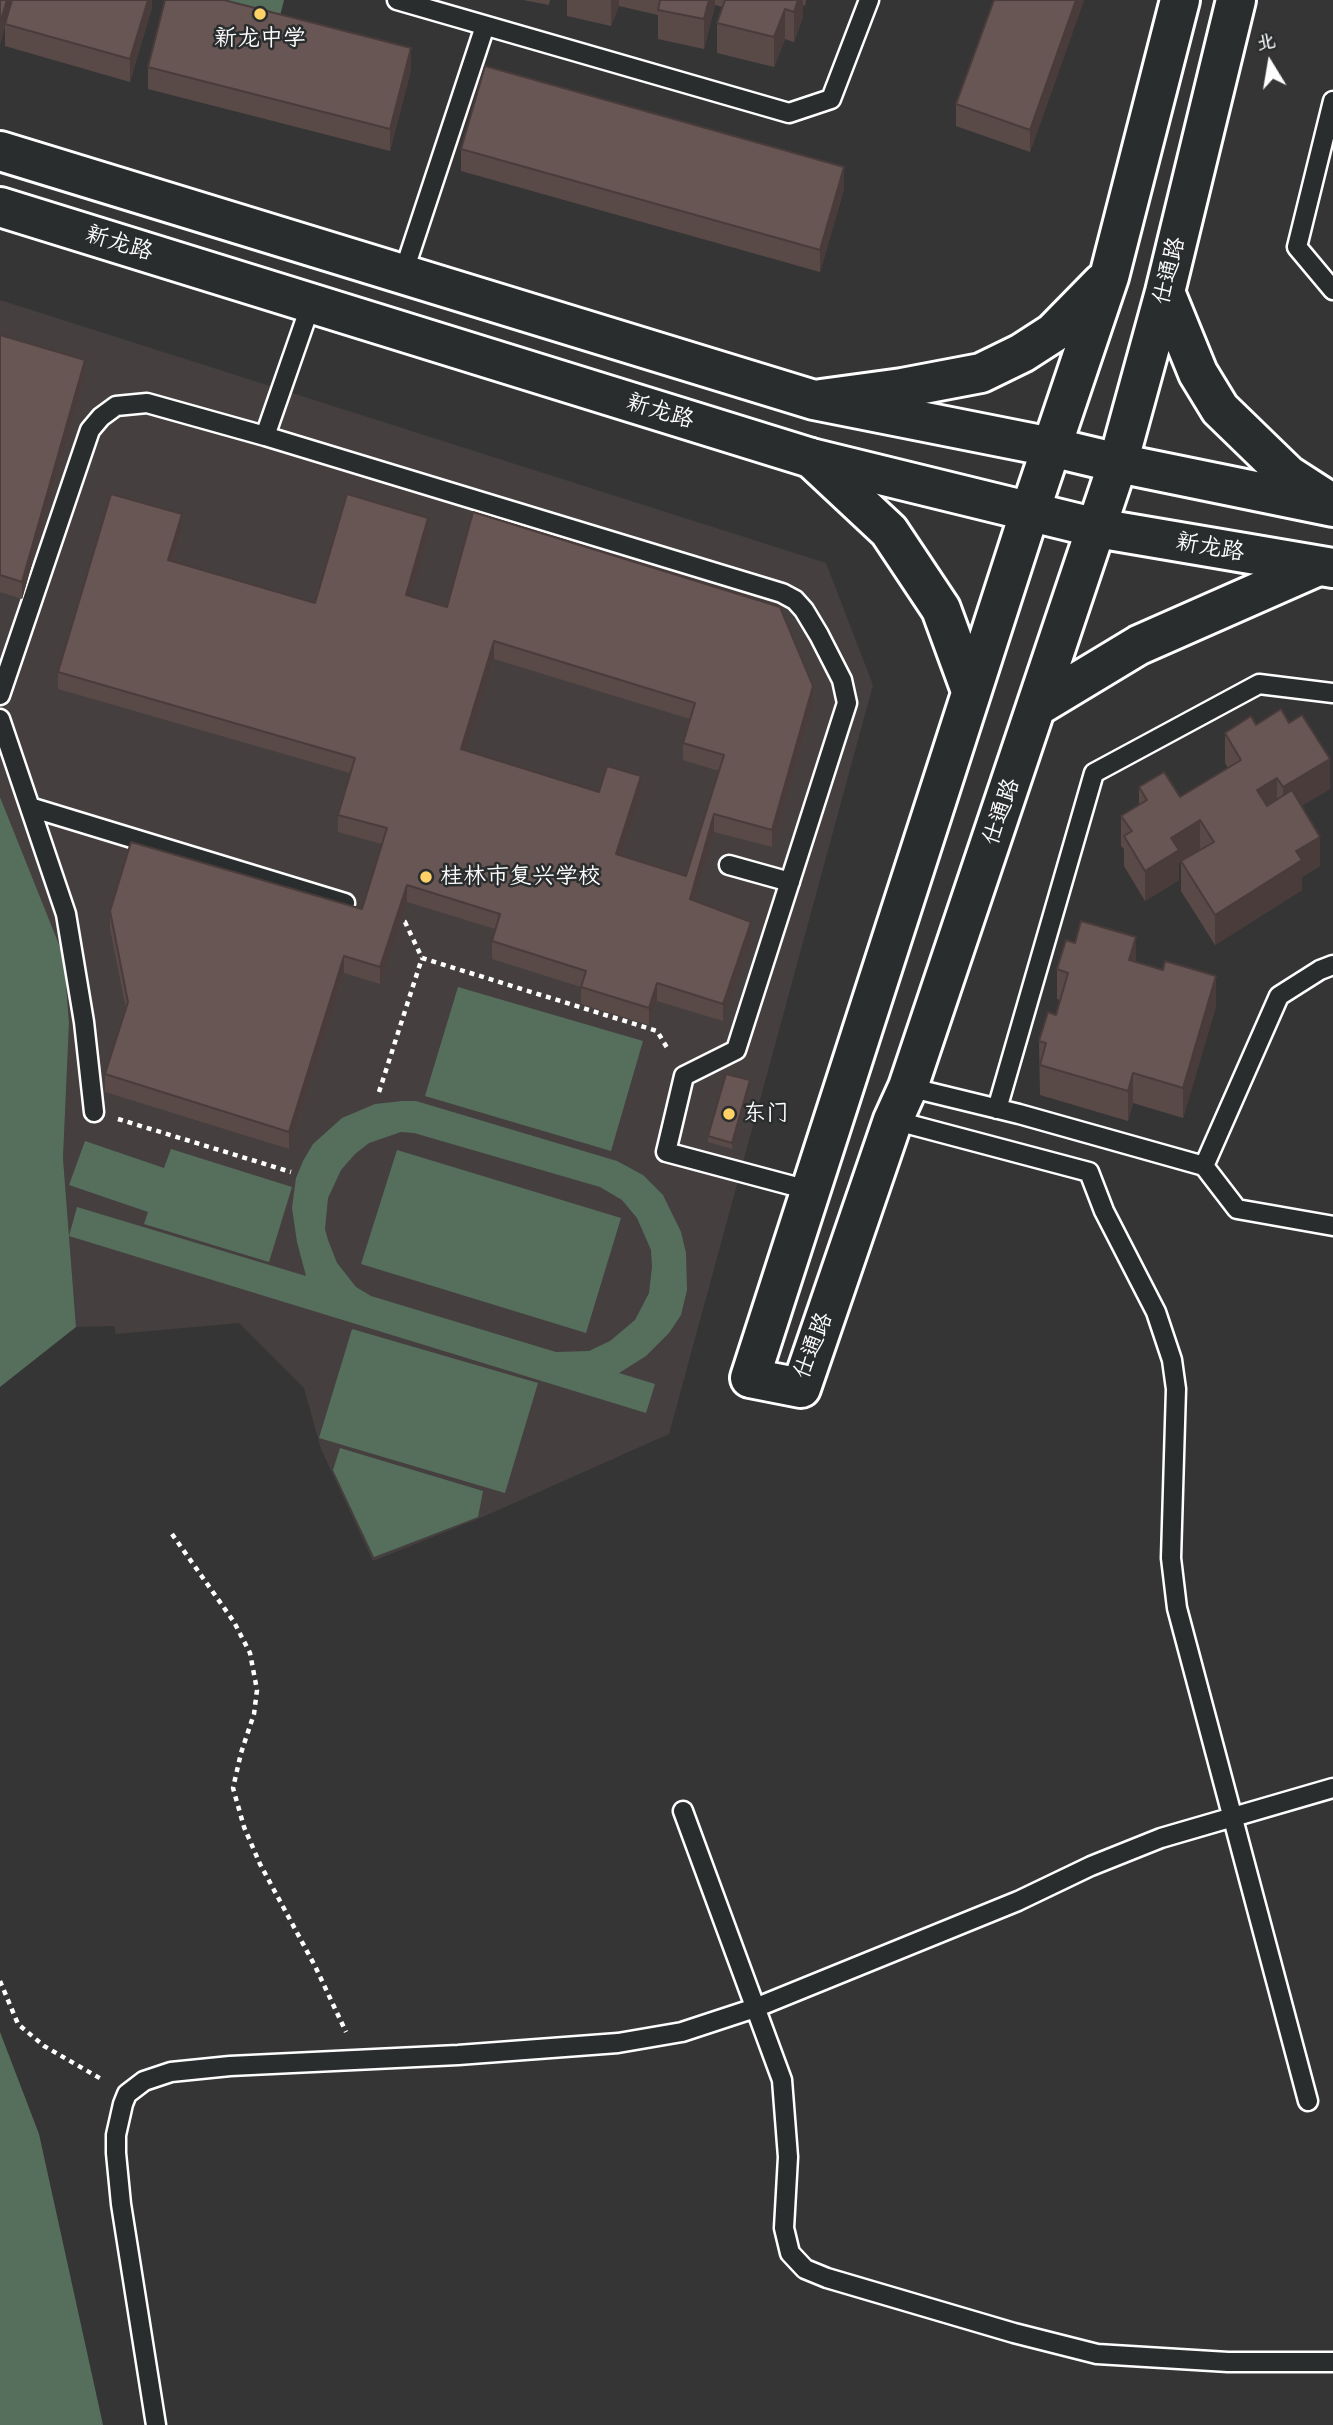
<!DOCTYPE html>
<html>
<head>
<meta charset="utf-8">
<style>
  body { margin:0 }
  #map { position:relative; width:1333px; height:2425px; overflow:hidden; background:#363536; font-family:Pangolin,"LXGW WenKai TC",sans-serif }
  canvas { display:block }
  .north { position:absolute; left:1235px; top:28px; width:70px; height:70px; -webkit-text-stroke:5px #2a2d2e; paint-order:stroke; rotate:349deg; font-size:19px; font-weight:700; line-height:28px; text-align:center; color:#fff }
  .north::after { content:''; display:block; margin:auto; width:24px; height:32px; background:#fff; clip-path:polygon(50% 0,100% 100%,50% 72%,0 100%) }
</style>
</head>
<body>
<div id="map">
<canvas width="1333" height="2425"></canvas>
<div class="north">北</div>
</div>
<script>
const ctx = document.querySelector('canvas').getContext('2d');
ctx.lineJoin = 'round';
function fillPath(path, color) { ctx.fillStyle = color; ctx.fill(path, 'evenodd'); }
const poly = rows => new Path2D(rows.map(r => 'M' + r).join(''));
function trace(path, color, width, dash) { ctx.strokeStyle = color; ctx.lineWidth = width; ctx.lineCap = dash ? 'butt' : 'round'; ctx.setLineDash(dash || []); ctx.stroke(path); }
function label(font, color, halo, rows, align = 'center') {
  ctx.font = font + ' Pangolin,"LXGW WenKai TC",sans-serif'; ctx.lineWidth = 5; ctx.setLineDash([]); ctx.textBaseline = 'middle'; ctx.strokeStyle = halo; ctx.fillStyle = color; for (const [text, x, y, turn = 0] of rows) {
    ctx.save(); ctx.translate(x, y); ctx.rotate((+turn || 0) * Math.PI / 180); ctx.textAlign = isNaN(turn) ? turn : align; if (halo) ctx.strokeText(text, 0, 0); ctx.fillText(text, 0, 0); ctx.restore();
  }
}
fillPath(poly([
  [0,300,826,563,873,685,669,1434,485,1516,373,1561,321,1449,304,1388,239,1323,116,1334,114,1326,76,1327,63,1158,69,1023,64,957,0,797]
]), '#453f3f');
fillPath(poly([
  [228,0,284,0,279,20,226,6],
  [0,797,64,957,69,1023,63,1158,76,1327,0,1387],
  [458,987,643,1041,611,1151,425,1096],
  [402,1101,416,1101,617,1161,643,1175,663,1195,681,1232,686,1253,687,1290,681,1315,669,1333,646,1356,619,1373,655,1384,646,1413,69,1236,77,1207,306,1276,297,1242,292,1208,296,1178,303,1161,313,1144,342,1118,375,1104],
  [401,1132,414,1133,600,1187,622,1200,637,1218,651,1250,652,1267,649,1293,635,1320,610,1341,589,1351,556,1352,371,1296,356,1287,337,1263,328,1240,325,1229,328,1198,341,1170,355,1154,369,1143],
  [85,1141,164,1168,171,1149,292,1187,269,1262,144,1224,148,1212,69,1185],
  [397,1150,621,1218,586,1333,361,1264],
  [352,1329,538,1383,505,1493,319,1438],
  [340,1448,483,1491,478,1517,374,1557,333,1470],
  [0,2032,39,2134,103,2425,0,2425]
]), '#566f5c');
const service = poly([
  [397,0,789,113,831,99,869,0],
  [1333,101,1297,247,1333,290],
  [403,274,485,26],
  [311,304,265,436,782,593,795,600,804,610,819,635,842,680,847,703,736,1050,684,1076,666,1152,812,1191],
  [0,695,90,430,101,417,116,406,147,403,265,436],
  [0,719,66,914,84,1022,94,1112],
  [30,807,345,903],
  [729,865,790,882],
  [908,1087,1019,1114,1204,1166,1237,1209,1333,1226],
  [997,1109,1094,773,1259,684,1333,693],
  [893,1120,1089,1172,1104,1211,1156,1312,1172,1360,1176,1389,1171,1558,1177,1608,1308,2101],
  [1204,1166,1279,996,1320,970,1333,965],
  [683,1811,782,2080,788,2157,784,2228,790,2253,805,2269,827,2278,1014,2333,1097,2354,1228,2362,1333,2362],
  [156,2425,121,2204,116,2153,116,2135,123,2104,127,2094,144,2081,171,2072,230,2066,458,2055,618,2043,682,2032,755,2008,1018,1901,1091,1866,1161,1838,1333,1788]
]);
const tertiary = poly([
  [1180,0,1109,277,1030,511,750,1378,801,1388,893,1120,908,1087,1118,463,1165,292,1236,0],
  [1165,292,1198,373,1220,409,1288,475,1333,504],
  [821,399,902,388,981,373,1022,353,1053,333,1102,283],
  [811,458,889,531,941,609,971,691],
  [1038,706,1139,645,1318,566]
]);
const secondary = poly([
  [0,151,814,400,1051,447,1118,463,1333,507],
  [0,207,811,458,1097,528,1333,568]
]);
trace(service, '#fff', 23);
trace(tertiary, '#fff', 44);
trace(secondary, '#fff', 44);
trace(poly([
  [395,919,405,922,422,958,657,1031,669,1051],
  [379,1092,422,958],
  [118,1119,291,1172],
  [172,1534,234,1622,250,1653,257,1690,254,1714,241,1753,233,1788,244,1827,260,1864,315,1966,346,2032],
  [0,1981,18,2024,44,2046,103,2080]
]), '#fff', 4.5, [5, 5]);
trace(service, '#2a2d2e', 18);
trace(tertiary, '#2a2d2e', 38);
trace(secondary, '#2a2d2e', 38);
fillPath(poly([
  [0,0,152,0,152,7,130,82,5,46,5,28],
  [523,0,550,0,549,5],
  [567,0,806,0,805,6,803,5,803,17,794,42,785,39,774,67,717,53,717,23,722,7,715,5,704,49,658,39,658,15,619,6,611,26,567,16],
  [1084,0,1030,152,956,126,956,104],
  [148,67,411,70,390,151,148,89],
  [461,149,844,189,820,272,461,171],
  [0,335,85,377,22,599,0,592],
  [182,531,173,562,315,603,428,536,410,596,813,704,772,847,714,832,694,901,751,939,723,1021,657,1001,649,1025,581,1004,581,987,492,959,492,941,495,929,407,902,380,984,344,973,289,1149,105,1092,105,1074,126,1009,110,929,110,911,362,909,382,844,338,832,338,815,350,773,58,689,58,672],
  [494,659,690,719,683,743,683,760,719,771,686,876,621,856,641,793,599,792,466,751],
  [1256,725,1330,789,1301,806,1320,866,1302,877,1302,890,1215,945,1181,891,1181,862,1179,863,1179,880,1145,901,1124,866,1124,849,1121,846,1121,816,1139,805,1139,787,1180,797,1228,768,1225,763,1225,733],
  [1136,962,1216,1006,1183,1118,1133,1103,1128,1121,1040,1095,1039,1041,1056,1015,1060,1000,1057,999,1057,969],
  [750,1086,732,1149,708,1142,708,1136]
]), '#594a48');
fillPath(poly([
  [7,0,13,0,5,24,5,28,0,45,0,23],
  [148,0,152,0,152,7,130,82,130,59],
  [611,0,619,0,619,6,611,26],
  [709,0,715,0,715,5,704,49,704,19],
  [798,0,803,0,803,17,794,42,794,12],
  [1076,0,1084,0,1030,152,1030,130],
  [785,9,785,39,774,67,774,37],
  [411,48,411,70,390,151,390,129],
  [844,167,844,189,820,272,820,250],
  [85,360,85,377,22,599,22,582],
  [182,514,182,531,168,578,168,560],
  [428,518,428,536,406,612,406,595],
  [494,641,494,659,461,767,461,749],
  [813,686,813,704,772,847,772,830],
  [1330,759,1330,789,1283,817,1283,787],
  [641,776,641,793,616,872,616,854],
  [1277,778,1277,807,1257,820,1257,790],
  [714,814,714,832,690,916,690,899],
  [1200,820,1200,850,1179,863,1179,880,1145,901,1145,871,1171,838],
  [1320,837,1320,866,1302,877,1302,890,1215,945,1215,915,1296,851],
  [407,885,407,902,380,984,380,967],
  [751,922,751,939,723,1021,723,1004],
  [1136,937,1136,967,1129,960],
  [344,956,344,973,289,1149,289,1132],
  [1216,976,1216,1006,1183,1118,1183,1088],
  [657,983,657,1001,649,1025,649,1008],
  [1133,1073,1133,1103,1128,1121,1128,1091],
  [750,1080,750,1086,732,1149,732,1143]
]), '#493c3b');
const building = poly([
  [0,0,7,0,0,23,0,0],
  [12,0,148,0,130,59,5,24,12,0],
  [165,0,224,0,411,48,390,129,148,67,165,0],
  [660,0,709,0,704,19,658,10,660,0],
  [725,0,798,0,794,12,785,9,774,37,717,23,725,0],
  [994,0,1076,0,1030,130,956,104,994,0],
  [485,66,844,167,820,250,461,149,485,66],
  [0,335,85,360,22,582,0,575,0,335],
  [111,494,182,514,168,560,315,603,347,494,428,518,406,595,447,607,473,512,780,607,813,686,772,830,714,814,690,899,751,922,723,1004,657,983,649,1008,581,987,586,971,492,941,500,914,407,885,380,967,344,956,289,1132,105,1074,128,1002,110,911,131,842,362,909,387,828,338,815,355,758,58,672,111,494],
  [494,641,695,703,683,743,724,755,686,876,616,854,641,776,607,766,599,792,461,749,494,641],
  [1281,709,1289,723,1302,715,1330,759,1283,787,1277,778,1257,790,1267,806,1292,790,1320,837,1296,851,1302,860,1215,915,1181,861,1214,842,1200,820,1171,838,1179,850,1145,871,1124,836,1132,831,1121,816,1147,800,1139,787,1164,772,1180,797,1241,760,1225,733,1251,716,1256,725,1281,709],
  [1081,921,1136,937,1129,960,1163,970,1165,961,1216,976,1183,1088,1133,1073,1128,1091,1040,1065,1046,1043,1039,1041,1048,1012,1056,1015,1068,973,1057,969,1066,940,1075,943,1081,921],
  [726,1074,750,1080,732,1143,708,1136,726,1074]
]);
fillPath(building, '#685654');
trace(building, '#493c3b', 2);
for (const [x, y, r, color] of [
  [260,14,7,"#ffd166"],
  [426,877,7,"#ffd166"],
  [729,1114,7,"#ffd166"]
]) { const dot = new Path2D(); dot.arc(x, y, r, 0, 2 * Math.PI); ctx.fillStyle = color; ctx.fill(dot); trace(dot, '#2a2d2e', 2.5); }
label('23px', '#fff', '#2a2d2e', [
  ["新龙中学",260,39,"center"],
  ["桂林市复兴学校",440,877],
  ["东门",743,1114]
], 'left');
label('23px', '#fff', '#2a2d2e', [
  ["新龙路",119,244,17],
  ["仕通路",1170,271,-76],
  ["新龙路",660,412,17],
  ["新龙路",1210,548,10],
  ["仕通路",1002,812,-71],
  ["仕通路",814,1346,-69]
]);
</script>
</body>
</html>
